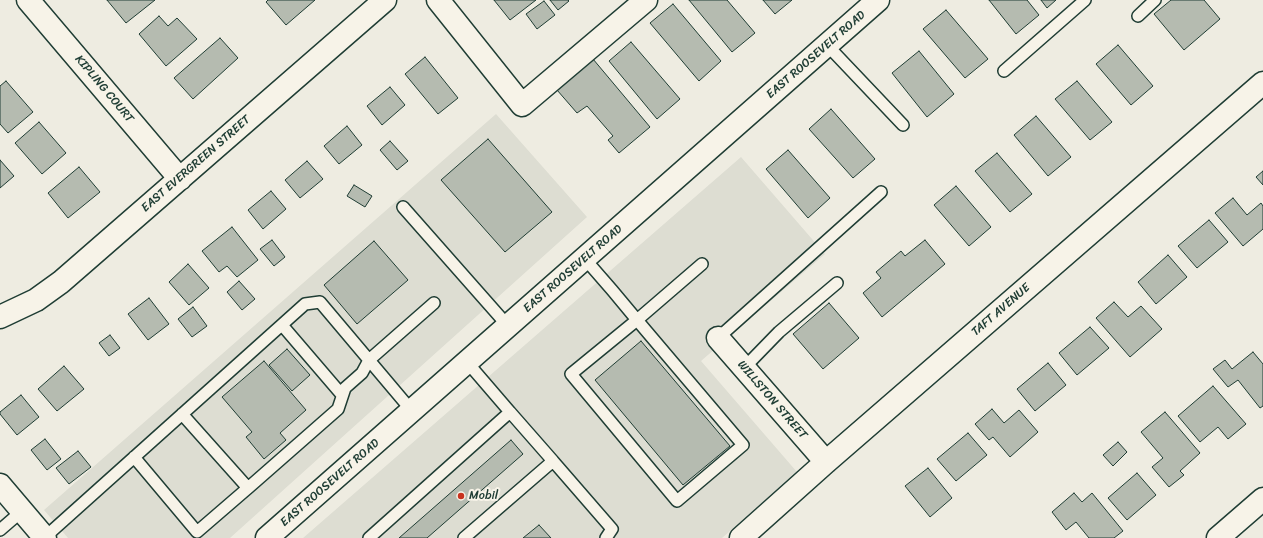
<!DOCTYPE html>
<html>
<head>
<meta charset="utf-8">
<style>
  body { margin:0 }
  canvas { display:block; background:#eeece1 }
</style>
</head>
<body>
<canvas width="1263" height="538"></canvas>
<script>
const ctx = document.querySelector('canvas').getContext('2d');
ctx.lineJoin = 'round';
function fillPath(path, color) { ctx.fillStyle = color; ctx.fill(path, 'evenodd'); }
const poly = rows => new Path2D(rows.map(r => 'M' + r).join(''));
function trace(path, color, width, dash) { ctx.strokeStyle = color; ctx.lineWidth = width; ctx.lineCap = dash ? 'butt' : 'round'; ctx.setLineDash(dash || []); ctx.stroke(path); }
function label(font, color, halo, rows, align = 'center') {
  ctx.font = font + ' Sriracha,sans-serif'; ctx.lineWidth = 4; ctx.setLineDash([]); ctx.textBaseline = 'middle'; ctx.strokeStyle = halo; ctx.fillStyle = color; for (const [text, x, y, turn = 0] of rows) {
    ctx.save(); ctx.translate(x, y); ctx.rotate((+turn || 0) * Math.PI / 180); ctx.textAlign = isNaN(turn) ? turn : align; if (halo) ctx.strokeText(text, 0, 0); ctx.fillText(text, 0, 0); ctx.restore();
  }
}
fillPath(poly([
  [496,114,587,217,230,538,68,538,44,510],
  [741,157,825,254,701,361,797,472,722,538,303,538]
]), '#ddddd2');
const building = poly([
  [107,0,155,0,126,23,107,0],
  [268,0,315,0,286,25,266,2,268,0],
  [494,0,536,0,510,20,494,0],
  [550,0,568,0,569,1,558,10,550,0],
  [689,0,727,0,755,33,732,52,689,0],
  [763,0,792,0,775,14,763,0],
  [989,0,1027,0,1039,15,1016,34,989,0],
  [1041,0,1056,0,1047,8,1041,0],
  [1171,0,1204,0,1220,19,1184,50,1154,14,1171,0],
  [544,1,555,15,537,29,526,14,544,1],
  [673,4,721,61,699,81,650,23,673,4],
  [946,10,988,59,965,78,923,29,946,10],
  [159,16,168,26,177,18,197,39,166,66,139,34,159,16],
  [220,38,238,58,193,99,174,78,220,38],
  [631,42,680,99,657,119,609,61,631,42],
  [1118,45,1153,86,1131,105,1096,64,1118,45],
  [919,51,954,94,927,117,892,73,919,51],
  [425,57,458,98,438,114,405,74,425,57],
  [593,59,650,127,619,153,608,140,613,136,587,106,577,113,557,90,593,59],
  [6,81,33,112,8,133,0,124,0,86,6,81],
  [1077,81,1112,122,1090,140,1055,99,1077,81],
  [390,87,405,105,382,125,367,106,390,87],
  [831,109,875,159,853,178,809,129,831,109],
  [1036,116,1071,157,1048,176,1014,135,1036,116],
  [39,122,66,153,42,174,15,143,39,122],
  [347,126,362,145,339,164,324,146,347,126],
  [488,139,552,212,505,252,441,180,488,139],
  [390,141,408,161,397,170,380,150,390,141],
  [788,150,830,198,808,218,766,169,788,150],
  [997,153,1032,194,1010,212,975,171,997,153],
  [0,160,14,176,0,188,0,160],
  [307,161,323,179,300,198,285,180,307,161],
  [79,167,100,192,68,218,48,193,79,167],
  [1263,171,1263,185,1256,177,1263,171],
  [354,185,372,196,365,207,347,196,354,185],
  [956,186,991,227,969,246,934,205,956,186],
  [271,191,286,209,263,229,248,210,271,191],
  [1233,198,1247,215,1261,203,1263,206,1263,229,1243,246,1215,213,1233,198],
  [1209,220,1228,242,1197,268,1178,246,1209,220],
  [232,227,258,260,237,277,227,266,219,272,202,251,232,227],
  [272,240,285,257,274,266,260,249,272,240],
  [925,240,945,264,882,317,863,293,881,278,876,272,901,251,905,256,925,240],
  [374,241,408,280,357,324,324,285,374,241],
  [1168,255,1187,277,1156,304,1138,282,1168,255],
  [188,264,209,288,189,305,169,282,188,264],
  [239,281,255,299,242,310,227,292,239,281],
  [149,298,169,324,148,340,128,314,149,298],
  [1114,302,1128,317,1141,306,1162,329,1130,357,1096,318,1114,302],
  [829,303,859,338,823,369,793,334,829,303],
  [193,307,207,326,192,337,178,319,193,307],
  [1090,327,1109,348,1077,375,1059,353,1090,327],
  [110,335,120,348,109,356,99,343,110,335],
  [641,341,730,446,683,485,595,380,641,341],
  [287,349,310,375,292,391,269,365,287,349],
  [1253,352,1263,364,1263,406,1260,408,1238,380,1228,387,1213,369,1225,360,1232,369,1253,352],
  [264,361,306,410,280,433,286,440,264,459,246,437,252,432,222,397,264,361],
  [1048,363,1066,385,1035,411,1017,389,1048,363],
  [64,366,84,389,57,411,38,389,64,366],
  [1213,386,1246,424,1228,439,1218,427,1200,442,1178,416,1213,386],
  [21,395,39,417,17,435,0,414,0,412,21,395],
  [992,409,1004,423,1019,410,1038,432,1010,457,993,437,989,440,975,424,992,409],
  [1165,412,1200,453,1180,471,1184,475,1169,487,1152,467,1163,458,1141,432,1165,412],
  [968,433,987,455,956,481,937,459,968,433],
  [45,439,61,459,47,470,31,450,45,439],
  [511,440,523,454,427,538,399,538,511,440],
  [1118,442,1127,452,1113,466,1103,455,1118,442],
  [78,451,91,467,69,484,56,468,78,451],
  [928,468,952,498,930,517,905,486,928,468],
  [1137,473,1156,495,1127,520,1108,498,1137,473],
  [1074,493,1082,502,1092,493,1123,531,1114,538,1089,538,1076,522,1066,530,1052,512,1074,493],
  [539,525,551,538,523,538,539,525]
]);
fillPath(building, '#b5bbb0');
trace(building, '#1f3d34', 1);
const lane = poly([
  [1138,16,1155,0],
  [827,45,903,125],
  [1004,71,1085,0],
  [403,207,508,326],
  [585,259,612,290,637,320,743,445,677,501,571,374,637,320,702,264],
  [282,325,342,395],
  [718,338,881,192],
  [744,368,779,332,837,283],
  [134,457,197,532,248,488,182,414],
  [553,461,612,529,606,538],
  [248,488,338,409,345,388,362,373,369,360,434,303],
  [0,530,22,511],
  [44,538,305,304,320,302,412,411],
  [369,538,510,412,467,362],
  [464,538,553,461,510,412]
]);
const street = poly([
  [28,0,180,179],
  [438,0,522,105,646,0],
  [0,317,36,300,61,282,385,0],
  [718,338,826,462],
  [0,485,45,538],
  [741,538,826,462,1263,83],
  [1218,538,1263,499]
]);
const primary = poly([
  [267,538,878,0]
]);
trace(lane, '#1f3d34', 14);
trace(street, '#1f3d34', 25);
trace(primary, '#1f3d34', 25);
trace(lane, '#f7f3e8', 11);
trace(street, '#f7f3e8', 22);
trace(primary, '#f7f3e8', 22);
for (const [x, y, r, color] of [
  [461,496,4,"#c8321e"]
]) { const dot = new Path2D(); dot.arc(x, y, r, 0, 2 * Math.PI); ctx.fillStyle = color; ctx.fill(dot); trace(dot, '#f7f3e8', 1.5); }
label('12px', '#1f3d34', '#f7f3e8', [
  ["EAST ROOSEVELT ROAD",816,55,-41],
  ["KIPLING COURT",104,89,50],
  ["EAST EVERGREEN STREET",196,164,-41],
  ["EAST ROOSEVELT ROAD",573,269,-41],
  ["TAFT AVENUE",1001,310,-41],
  ["WILLSTON STREET",772,400,49],
  ["EAST ROOSEVELT ROAD",330,483,-41]
]);
label('12px', '#1f3d34', '#f7f3e8', [
  ["Mobil",469,496]
], 'left');
</script>
</body>
</html>
